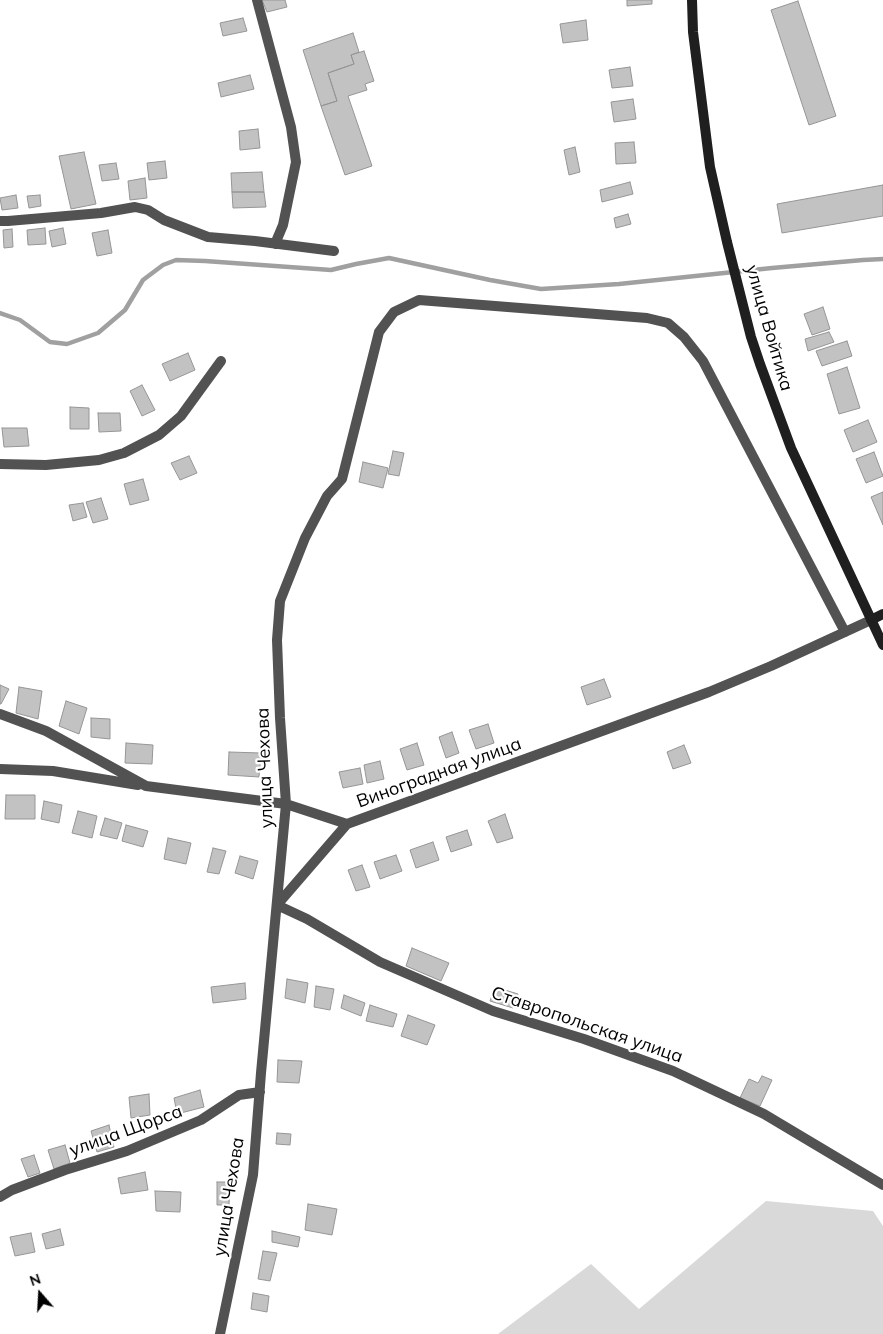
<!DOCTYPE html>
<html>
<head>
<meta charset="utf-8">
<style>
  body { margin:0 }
  #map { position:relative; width:883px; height:1334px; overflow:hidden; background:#fff; font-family:Mulish,sans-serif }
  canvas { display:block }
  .north { position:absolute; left:15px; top:1269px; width:50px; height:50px; -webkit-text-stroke:4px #fff; paint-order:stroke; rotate:341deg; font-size:14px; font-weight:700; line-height:20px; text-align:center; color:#000 }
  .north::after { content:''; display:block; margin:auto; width:18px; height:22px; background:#000; clip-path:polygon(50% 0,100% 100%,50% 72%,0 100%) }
</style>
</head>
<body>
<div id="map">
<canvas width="883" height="1334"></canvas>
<div class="north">N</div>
</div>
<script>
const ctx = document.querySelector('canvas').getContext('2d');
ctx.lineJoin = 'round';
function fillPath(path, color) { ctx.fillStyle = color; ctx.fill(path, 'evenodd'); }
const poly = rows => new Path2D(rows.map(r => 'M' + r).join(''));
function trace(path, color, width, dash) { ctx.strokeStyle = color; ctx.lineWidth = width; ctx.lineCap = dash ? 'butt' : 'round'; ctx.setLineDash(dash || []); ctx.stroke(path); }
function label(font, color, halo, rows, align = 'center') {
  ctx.font = font + ' Mulish,sans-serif'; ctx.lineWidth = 4.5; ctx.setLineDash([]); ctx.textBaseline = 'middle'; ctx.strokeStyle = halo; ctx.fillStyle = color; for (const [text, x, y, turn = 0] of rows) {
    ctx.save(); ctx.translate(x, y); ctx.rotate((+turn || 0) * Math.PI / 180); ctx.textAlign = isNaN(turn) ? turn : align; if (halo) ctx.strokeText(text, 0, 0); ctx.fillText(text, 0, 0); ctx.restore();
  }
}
fillPath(poly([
  [766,1201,873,1211,883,1226,883,1334,498,1334,591,1264,639,1309]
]), '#d9d9d9');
trace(poly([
  [0,313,20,320,50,342,67,344,98,333,125,310,143,280,163,265,176,260,205,261,331,270,356,264,389,258,490,280,541,289,619,284,772,268,863,260,883,259]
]), '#a0a0a0', 4.5);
const building = poly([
  [262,0,285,0,287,7,267,12,262,0],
  [627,0,652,0,652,4,627,6,627,0],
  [798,1,836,116,809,125,771,10,798,1],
  [243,18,247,31,223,36,220,23,243,18],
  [586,20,588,40,563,43,560,24,586,20],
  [353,33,359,52,351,55,354,64,328,73,337,101,321,106,303,50,353,33],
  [364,51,374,81,365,84,367,90,348,96,372,166,345,175,321,106,337,101,328,73,354,64,351,55,364,51],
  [630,67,633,86,612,88,609,70,630,67],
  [250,75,254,89,221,97,218,83,250,75],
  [633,99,636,119,614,122,611,102,633,99],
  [258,129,260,148,240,150,239,131,258,129],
  [634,142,636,163,616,164,615,143,634,142],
  [575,147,580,172,569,175,564,150,575,147],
  [84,152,96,204,71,209,59,156,84,152],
  [165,161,167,178,149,180,147,163,165,161],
  [116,163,119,179,102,181,99,165,116,163],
  [262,172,264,192,232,192,231,173,262,172],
  [145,178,147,198,130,200,128,181,145,178],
  [630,182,633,194,602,202,600,190,630,182],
  [883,185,883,216,782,233,777,204,883,185],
  [232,192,264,192,266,207,233,208,232,192],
  [16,195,18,208,2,210,0,198,16,195],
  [40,195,41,206,29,208,27,196,40,195],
  [628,214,631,224,616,228,614,218,628,214],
  [45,228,46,244,28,245,27,230,45,228],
  [63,228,66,244,52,247,49,231,63,228],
  [12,229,13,247,4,248,3,230,12,229],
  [108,230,112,253,97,256,92,233,108,230],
  [823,307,830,329,812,335,804,314,823,307],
  [829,332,834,342,808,351,805,339,829,332],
  [847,341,852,356,822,366,816,351,847,341],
  [188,353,195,370,170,381,162,364,188,353],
  [847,367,860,408,839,414,827,374,847,367],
  [142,385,155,410,142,416,130,391,142,385],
  [70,407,89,408,89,429,70,429,70,407],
  [98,413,120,413,121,431,99,432,98,413],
  [868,420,877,442,853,452,844,430,868,420],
  [2,428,27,428,29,446,4,447,2,428],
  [393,451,404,453,399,476,388,474,393,451],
  [874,452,883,476,866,483,856,459,874,452],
  [189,456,197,473,180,480,171,463,189,456],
  [363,462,388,468,383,488,359,482,363,462],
  [143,479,149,500,130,505,124,484,143,479],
  [883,492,883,525,871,497,883,492],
  [101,498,108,519,93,523,86,502,101,498],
  [83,503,87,517,73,521,69,505,83,503],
  [604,679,611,697,587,705,581,687,604,679],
  [0,685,9,689,1,704,0,704,0,685],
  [19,687,42,691,38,719,16,713,19,687],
  [66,701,87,708,79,734,59,726,66,701],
  [91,718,110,719,110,739,91,737,91,718],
  [488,724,494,743,476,749,469,730,488,724],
  [452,732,459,753,446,758,439,737,452,732],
  [126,743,153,745,152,764,125,763,126,743],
  [417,743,424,765,407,770,400,749,417,743],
  [684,745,691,763,673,769,667,752,684,745],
  [229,752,261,753,259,777,228,775,229,752],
  [380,761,384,779,367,783,364,765,380,761],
  [360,768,363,784,343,788,339,772,360,768],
  [6,795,35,795,35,819,5,819,6,795],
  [44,801,62,805,59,823,41,819,44,801],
  [78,811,97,816,92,838,72,833,78,811],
  [505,814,513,838,497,843,488,821,505,814],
  [105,818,122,823,117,839,100,835,105,818],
  [126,825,148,831,143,847,122,841,126,825],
  [467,830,472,845,451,852,446,837,467,830],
  [168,838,191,843,186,864,164,859,168,838],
  [433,842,439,860,416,868,410,850,433,842],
  [213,848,226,851,219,874,207,872,213,848],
  [396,855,402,871,380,879,374,862,396,855],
  [240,856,258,861,253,879,235,873,240,856],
  [362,865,370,887,356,891,348,870,362,865],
  [412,948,449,963,441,981,406,966,412,948],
  [287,979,308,983,305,1003,285,998,287,979],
  [245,983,246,999,213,1003,211,987,245,983],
  [316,986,334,989,330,1010,314,1007,316,986],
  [495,987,518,994,513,1008,490,1001,495,987],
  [344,995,365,1003,361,1016,341,1008,344,995],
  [370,1005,397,1014,393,1027,366,1021,370,1005],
  [408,1015,435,1025,427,1045,401,1036,408,1015],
  [278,1060,302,1061,299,1083,277,1082,278,1060],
  [762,1076,772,1080,760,1106,740,1098,749,1079,758,1083,762,1076],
  [200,1090,204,1107,177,1114,174,1098,200,1090],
  [149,1094,150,1115,131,1118,129,1097,149,1094],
  [109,1125,114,1147,97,1152,91,1131,109,1125],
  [277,1133,291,1134,290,1145,276,1144,277,1133],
  [65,1145,70,1163,54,1169,48,1150,65,1145],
  [34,1155,40,1173,28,1177,21,1159,34,1155],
  [145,1172,148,1190,121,1194,118,1178,145,1172],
  [217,1182,230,1182,229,1205,217,1205,217,1182],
  [155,1191,181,1192,180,1212,156,1211,155,1191],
  [308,1204,337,1209,332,1235,305,1230,308,1204],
  [60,1229,64,1245,46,1249,42,1234,60,1229],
  [272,1231,300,1237,298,1247,272,1242,272,1231],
  [31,1233,35,1252,15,1256,10,1237,31,1233],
  [263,1251,277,1253,270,1281,258,1279,263,1251],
  [253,1293,269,1296,267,1312,251,1309,253,1293]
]);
fillPath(building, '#c2c2c2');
trace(building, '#969696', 1);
trace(poly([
  [257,0,291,127,296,162,283,225,275,244],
  [0,221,8,221,101,213,135,207,148,210,164,220,208,237,255,241,334,251],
  [0,464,46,465,99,460,124,453,159,435,181,416,221,361],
  [0,714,46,731,146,786,286,804,347,824,709,692,771,666,871,620],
  [0,769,53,771,138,785],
  [347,824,277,905,307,919,380,962,493,1011,584,1039,673,1071,764,1114,883,1185],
  [0,1197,12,1190,65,1170,127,1151,201,1120,239,1095,260,1092],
  [220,1334,253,1175,261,1073,286,804,280,718,277,640,280,601,305,538,327,496,342,479,379,332,394,312,419,300,647,318,668,323,684,337,703,361,845,632]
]), '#525252', 10);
trace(poly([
  [692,0,693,32,710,167,727,242,751,337,760,364,791,448,883,645],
  [871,620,883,614]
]), '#1f1f1f', 10);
label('18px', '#000', '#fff', [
  ["улица Войтика",769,328,74],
  ["улица Чехова",265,768,-92],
  ["Виноградная улица",439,773,-20],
  ["Ставропольская улица",587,1025,19],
  ["улица Щорса",126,1131,-20],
  ["улица Чехова",229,1197,-81]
]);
</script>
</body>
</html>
